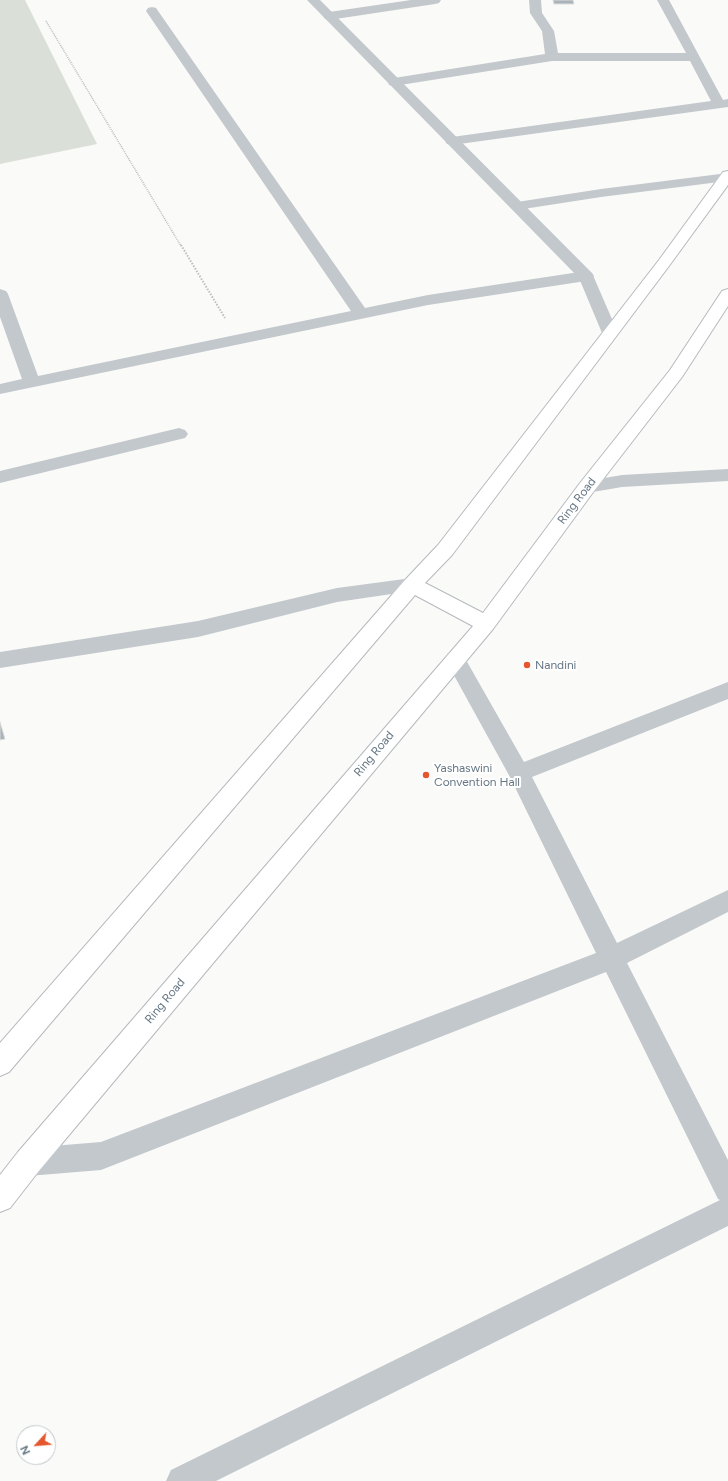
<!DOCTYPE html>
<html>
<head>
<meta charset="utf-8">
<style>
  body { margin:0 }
  #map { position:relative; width:728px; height:1481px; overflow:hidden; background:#fafaf8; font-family:Figtree,sans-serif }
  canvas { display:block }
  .north { position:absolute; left:16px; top:1425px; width:40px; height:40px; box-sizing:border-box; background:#fff; border:1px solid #c1c8cd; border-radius:50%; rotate:244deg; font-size:11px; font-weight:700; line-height:16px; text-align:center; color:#657683 }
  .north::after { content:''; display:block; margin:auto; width:14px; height:18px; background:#e4572e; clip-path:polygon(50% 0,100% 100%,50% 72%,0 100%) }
</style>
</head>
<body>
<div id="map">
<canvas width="728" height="1481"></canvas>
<div class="north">N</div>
</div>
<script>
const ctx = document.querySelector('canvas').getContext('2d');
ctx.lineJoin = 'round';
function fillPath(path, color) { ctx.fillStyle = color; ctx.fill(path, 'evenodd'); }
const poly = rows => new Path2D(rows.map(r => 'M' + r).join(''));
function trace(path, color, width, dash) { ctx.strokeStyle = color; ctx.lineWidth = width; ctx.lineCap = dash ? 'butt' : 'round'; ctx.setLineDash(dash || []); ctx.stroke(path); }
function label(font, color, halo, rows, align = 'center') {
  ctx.font = font + ' Figtree,sans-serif'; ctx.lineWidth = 4; ctx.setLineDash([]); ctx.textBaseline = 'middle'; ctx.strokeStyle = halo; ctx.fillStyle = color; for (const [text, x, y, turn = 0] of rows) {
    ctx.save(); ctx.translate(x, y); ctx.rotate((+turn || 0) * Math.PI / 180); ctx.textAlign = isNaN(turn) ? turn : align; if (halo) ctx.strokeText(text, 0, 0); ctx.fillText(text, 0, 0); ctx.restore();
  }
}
fillPath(poly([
  [0,0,25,0,97,144,0,164]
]), '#dadfd7');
const building = poly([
  [553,0,573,0,574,4,554,4,553,0],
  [0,722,5,739,0,740,0,722]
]);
fillPath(building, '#aab3b9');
trace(building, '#dcdcda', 1);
const primary = poly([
  [728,171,728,185,669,266,452,555,425,583,483,613,580,483,670,370,722,291,728,289,728,306,682,377,594,491,493,629,38,1172,10,1208,0,1212,0,1175,18,1152,473,626,415,595,9,1072,0,1076,0,1043,405,580,438,545,659,260,723,172,728,171]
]);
trace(primary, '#b5babe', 2);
trace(poly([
  [46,21,181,246]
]), '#bbbfc2', 1.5, [1, 1]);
trace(poly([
  [181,245,225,318]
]), '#bbbfc2', 2, [1.5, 1.5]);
fillPath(poly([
  [411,0,441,0,439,3,435,4,329,20,325,19,323,16,325,13,329,12,411,0],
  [529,0,541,0,542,13,554,31,558,53,686,53,657,0,669,0,723,100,728,99,728,107,452,145,447,144,445,141,447,138,452,137,711,101,690,61,552,61,394,86,389,85,388,82,389,79,394,78,545,54,542,31,530,13,529,0],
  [152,7,156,8,365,308,428,295,586,271,592,273,594,276,592,279,586,281,428,305,0,394,0,384,22,379,0,317,0,289,6,291,8,294,38,376,351,311,146,11,148,8,152,7],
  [728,173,727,181,601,197,517,210,512,209,510,206,512,203,517,202,601,189,728,173],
  [179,428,185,430,188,434,185,438,0,483,0,471,179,428],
  [728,469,728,481,622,487,587,493,580,491,578,487,580,483,587,481,622,475,728,469],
  [412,578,419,580,422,585,419,590,337,602,198,637,0,668,0,652,198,621,337,588,412,578],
  [455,651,462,653,524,762,728,682,728,699,532,777,617,943,728,890,728,912,627,963,728,1160,728,1226,216,1481,166,1481,171,1470,720,1200,718,1199,606,972,101,1170,28,1176,18,1172,14,1162,18,1152,28,1148,101,1142,596,953,510,777,445,659,448,653,455,651]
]), '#c3c8cc');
fillPath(poly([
  [307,0,320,0,592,273,618,333,616,336,610,338,604,336,602,333,579,278,307,0]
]), '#c3c8cc');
fillPath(primary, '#fff');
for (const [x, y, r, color] of [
  [527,665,4,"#e4572e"],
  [426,775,4,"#e4572e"]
]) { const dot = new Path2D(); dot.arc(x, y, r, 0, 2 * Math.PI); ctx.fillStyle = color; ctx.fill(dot); trace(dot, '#fff', 1.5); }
label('12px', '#657683', '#fff', [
  ["Ring Road",577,501,-53],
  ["Ring Road",374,754,-50],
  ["Ring Road",165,1001,-50]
]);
label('12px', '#657683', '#fff', [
  ["Nandini",535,665],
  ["Yashaswini",434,768],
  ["Convention Hall",434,782]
], 'left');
</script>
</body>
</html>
